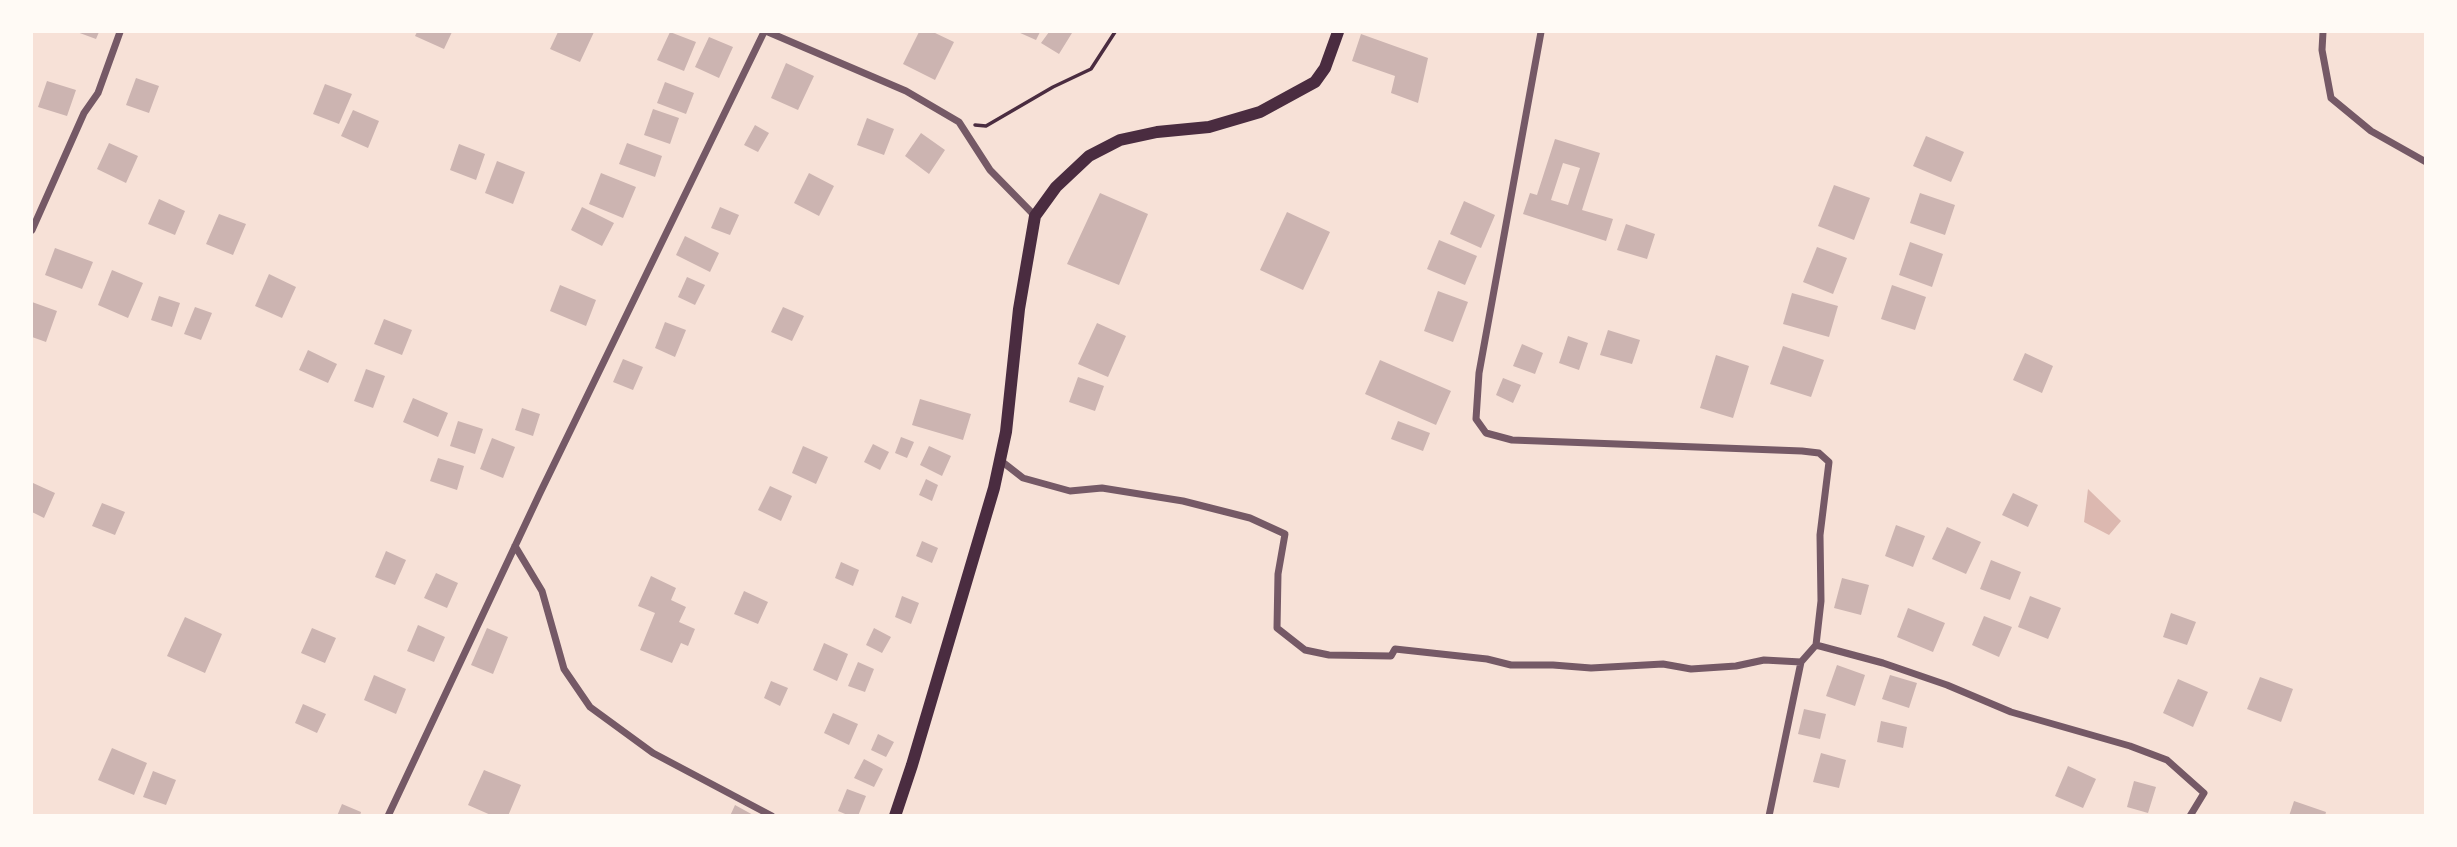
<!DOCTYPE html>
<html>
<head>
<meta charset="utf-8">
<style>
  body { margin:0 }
  #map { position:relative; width:2457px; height:847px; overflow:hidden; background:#f7e1d7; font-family:Figtree,sans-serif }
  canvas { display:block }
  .frame { position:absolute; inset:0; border:33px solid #fffaf5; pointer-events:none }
</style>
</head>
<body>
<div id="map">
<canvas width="2457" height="847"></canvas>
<div class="frame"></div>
</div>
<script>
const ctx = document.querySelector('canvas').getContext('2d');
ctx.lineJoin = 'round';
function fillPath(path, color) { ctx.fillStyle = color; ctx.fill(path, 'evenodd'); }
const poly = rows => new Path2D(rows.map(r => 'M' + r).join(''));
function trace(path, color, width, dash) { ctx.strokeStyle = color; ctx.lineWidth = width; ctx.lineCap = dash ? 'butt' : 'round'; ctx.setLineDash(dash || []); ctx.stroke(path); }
fillPath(poly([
  [2088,489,2121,521,2109,535,2084,522]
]), '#dcb8b0');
fillPath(poly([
  [77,32,99,32,96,39],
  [417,32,452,32,444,49,415,36],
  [558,32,594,32,580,62,550,49],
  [670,32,696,42,684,71,657,60],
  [919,32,933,32,954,42,935,80,903,64],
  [1018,32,1040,32,1036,40],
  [1049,32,1072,33,1059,54,1041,43],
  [1361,34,1428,58,1418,103,1391,93,1395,76,1352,61],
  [709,37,733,47,719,78,695,67],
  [786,63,814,76,798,110,771,98],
  [136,78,159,86,149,113,126,105],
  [47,81,76,90,67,116,38,107],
  [665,82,694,93,686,114,657,103],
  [325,84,352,94,339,124,313,114],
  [653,109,679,118,670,144,644,135],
  [353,110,379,121,368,148,341,136],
  [867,118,894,129,884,155,857,145],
  [755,125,769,133,758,152,744,145],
  [921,133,945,150,929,174,905,156],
  [1926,136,1964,152,1951,182,1913,166],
  [1555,139,1600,153,1582,210,1613,219,1606,241,1523,214,1530,193,1537,195],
  [1563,163,1580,168,1568,205,1551,200],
  [109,143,138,156,126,183,97,169],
  [627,143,662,156,655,177,619,164],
  [459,144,485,154,476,180,450,170],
  [497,161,525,172,513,204,485,193],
  [601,173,636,187,623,218,589,204],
  [809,173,834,186,819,216,794,203],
  [1834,185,1870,198,1854,240,1818,226],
  [1100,193,1148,214,1119,285,1067,264],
  [1920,193,1955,205,1945,235,1910,223],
  [159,199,185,211,175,235,148,224],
  [1464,201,1495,215,1481,248,1450,234],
  [582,207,614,223,602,246,571,230],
  [720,207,739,215,730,235,711,228],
  [1287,212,1330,232,1303,290,1260,270],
  [219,214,246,224,233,255,206,244],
  [1626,224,1655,234,1647,259,1617,250],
  [685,236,719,253,710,272,676,255],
  [1439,240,1477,256,1465,285,1427,269],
  [1910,242,1943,254,1932,287,1899,275],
  [1817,247,1847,258,1833,294,1803,282],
  [55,248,93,262,82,289,45,275],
  [112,270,143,283,128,318,98,305],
  [269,274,296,287,282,318,255,306],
  [687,277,705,285,695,305,678,297],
  [560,285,596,300,586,326,550,311],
  [1892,285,1926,297,1915,330,1881,319],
  [1438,291,1468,302,1453,342,1424,331],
  [1792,293,1838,306,1829,337,1783,324],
  [159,296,180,303,172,327,151,320],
  [32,302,57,311,46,342,32,337],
  [195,307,212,313,201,340,184,334],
  [783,307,804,316,792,341,771,332],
  [384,319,412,330,402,355,374,344],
  [665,322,686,330,675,357,655,348],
  [1097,323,1126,336,1108,377,1078,364],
  [1608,330,1640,340,1632,364,1600,355],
  [1568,336,1588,343,1579,370,1559,363],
  [1522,344,1543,353,1535,374,1513,366],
  [1783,346,1824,360,1811,397,1770,384],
  [308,350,337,364,328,383,299,370],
  [2025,353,2053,366,2042,393,2013,380],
  [1716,355,1749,366,1733,418,1700,408],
  [623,359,643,367,633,390,613,382],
  [1380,360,1451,391,1436,425,1365,394],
  [366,369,385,376,373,408,354,401],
  [1078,377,1104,386,1095,411,1069,402],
  [1503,378,1521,385,1513,403,1496,395],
  [413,398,448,413,438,437,403,422],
  [920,399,971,414,963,440,912,425],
  [522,408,540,414,533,436,515,430],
  [458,421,483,429,475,454,450,446],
  [1398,421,1430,433,1423,451,1391,439],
  [901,437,914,442,907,458,895,453],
  [492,438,515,447,503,478,480,469],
  [873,444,889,452,880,470,864,462],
  [803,446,828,457,816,484,792,473],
  [929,446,951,456,942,476,920,465],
  [438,458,464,466,457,490,430,481],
  [926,479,938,485,932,501,919,495],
  [33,483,55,493,44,518,32,512],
  [770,486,792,496,781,521,758,510],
  [2013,493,2038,505,2028,527,2002,515],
  [102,503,125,512,115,535,92,526],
  [1896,525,1925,536,1913,567,1885,556],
  [1947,527,1981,542,1966,574,1932,559],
  [922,541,938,548,932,563,916,556],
  [386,551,406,560,395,585,375,577],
  [1991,560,2021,572,2010,600,1980,589],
  [841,562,859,570,853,586,835,578],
  [436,573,458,583,447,608,424,598],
  [651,576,676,588,671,600,686,607,679,622,695,629,688,646,681,643,672,663,640,650,655,613,638,606],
  [1842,578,1869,585,1861,615,1834,608],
  [744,591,768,602,758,624,734,614],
  [902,596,919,603,911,624,895,617],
  [2030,596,2061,608,2048,639,2018,627],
  [1908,608,1945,623,1933,652,1897,637],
  [2171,613,2196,622,2187,645,2163,637],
  [1984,616,2012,627,1999,657,1972,645],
  [185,617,222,634,205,673,167,656],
  [418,625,445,637,434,662,407,651],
  [312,628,336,638,325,663,301,653],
  [487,628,508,637,493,674,471,665],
  [874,628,891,637,882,653,866,645],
  [824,643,848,654,837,681,813,670],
  [858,662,874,669,865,692,848,686],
  [1837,665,1865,675,1855,706,1826,696],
  [374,675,406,689,396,714,364,700],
  [1890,675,1917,683,1909,708,1882,699],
  [2260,677,2293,689,2281,722,2247,709],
  [2178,679,2208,692,2193,727,2163,713],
  [771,681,788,688,780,706,764,698],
  [303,704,326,714,317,733,295,723],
  [1804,709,1826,714,1820,739,1798,734],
  [833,713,858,724,849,745,824,733],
  [1881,721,1907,727,1903,748,1877,742],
  [878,734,894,742,886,757,871,750],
  [112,748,147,763,134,795,98,780],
  [1821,753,1846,760,1839,788,1813,782],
  [864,759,883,769,874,787,854,778],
  [2068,766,2096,779,2083,808,2055,796],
  [484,770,521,785,508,816,493,816,468,805],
  [153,771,176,780,166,805,143,797],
  [2134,781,2156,787,2148,813,2127,807],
  [847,789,866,796,858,816,850,816,838,811],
  [2294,801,2326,812,2325,816,2289,816],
  [342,804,361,812,360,816,337,816],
  [735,805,755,816,730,816]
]), '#ccb4b1');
trace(poly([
  [975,125,986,126,1053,87,1091,69,1115,32]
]), '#4a2c40', 3.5);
trace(poly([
  [768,32,906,91,959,122,990,170,1035,216],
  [1541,32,1479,373,1476,419,1486,433,1512,440,1802,451,1819,453,1829,462,1820,535,1821,601,1816,645,1801,662,1769,816],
  [2323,32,2322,50,2331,98,2371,131,2426,162],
  [32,230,84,113,98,93,120,32],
  [1000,460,1023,478,1070,491,1102,488,1183,501,1250,518,1285,534,1278,574,1277,628,1305,650,1329,655,1391,656,1395,649,1487,659,1511,665,1553,665,1591,668,1663,664,1691,669,1736,666,1764,660,1801,662],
  [515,546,542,591,564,669,590,707,653,753,772,816],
  [1816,645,1883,663,1947,685,2011,712,2130,746,2167,760,2204,793,2190,816],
  [388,816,540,493,764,32]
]), '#755966', 7);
trace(poly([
  [895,816,912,765,994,488,1006,432,1019,309,1035,216,1056,187,1089,156,1120,140,1157,132,1209,127,1260,112,1315,82,1325,68,1338,32]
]), '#4a2c40', 12);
</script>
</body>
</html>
